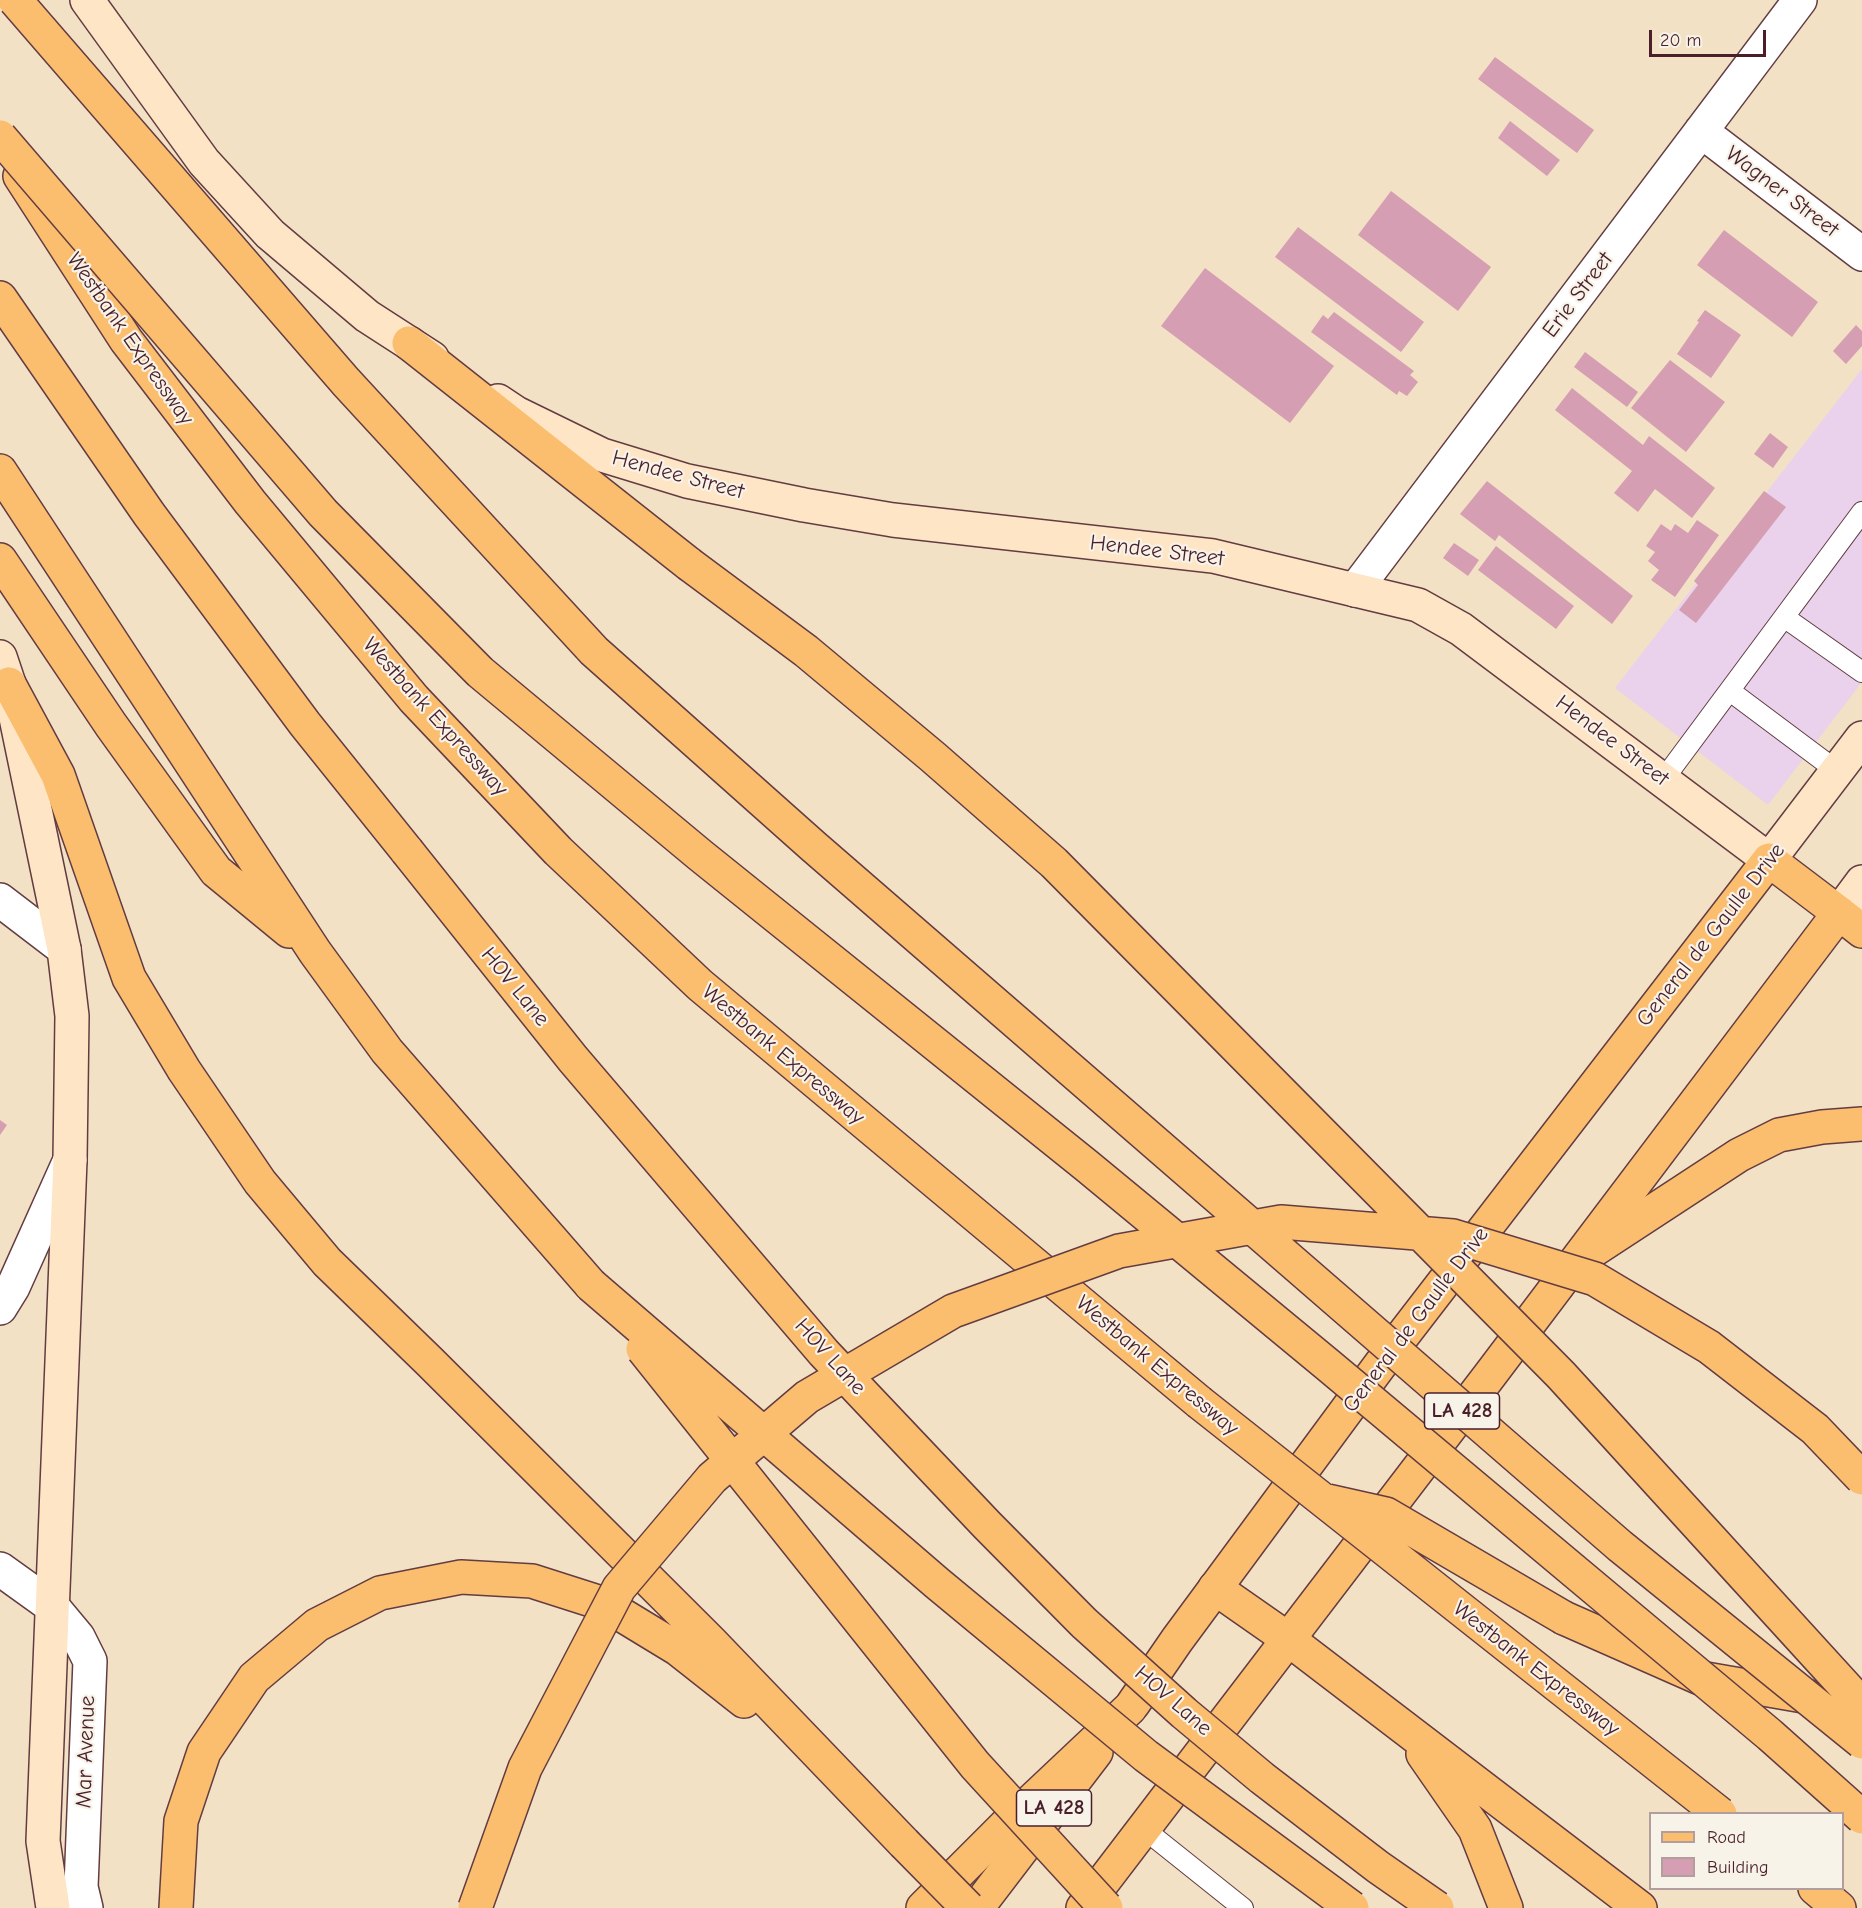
<!DOCTYPE html>
<html>
<head>
<meta charset="utf-8">
<style>
  body { margin:0 }
  #map { position:relative; width:1862px; height:1908px; overflow:hidden; background:#f2e1c5; font-family:"Comic Neue",sans-serif }
  canvas { display:block }
  .legend { position:absolute; left:1649px; top:1812px; width:195px; height:78px; box-sizing:border-box; background:#f7f3e8; border:2px solid #b29e9c; margin:0; padding:8px 10px; list-style:none; font-size:18px; color:#4a1f2b }
  .legend li { display:flex; align-items:center; gap:12px; height:30px }
  .legend b { width:30px; border:2px solid #b29e9c }
  .scale { position:absolute; left:1649px; top:30px; width:117px; height:27px; box-sizing:border-box; border:3px solid #4a1f2b; border-top:0; padding-left:8px; font-size:18px; line-height:21px; white-space:nowrap; color:#4a1f2b; -webkit-text-stroke:4px #f7f3e8; paint-order:stroke }
</style>
</head>
<body>
<div id="map">
<canvas width="1862" height="1908"></canvas>
<ul class="legend">
<li><b style="height:8px;background:#fbbd6e"></b>Road</li>
<li><b style="height:16px;background:#d59eb2"></b>Building</li>
</ul>
<div class="scale">20 m</div>
</div>
<script>
const ctx = document.querySelector('canvas').getContext('2d');
ctx.lineJoin = 'round';
function fillPath(path, color) { ctx.fillStyle = color; ctx.fill(path, 'evenodd'); }
const poly = rows => new Path2D(rows.map(r => 'M' + r).join(''));
function trace(path, color, width, dash) { ctx.strokeStyle = color; ctx.lineWidth = width; ctx.lineCap = dash ? 'butt' : 'round'; ctx.setLineDash(dash || []); ctx.stroke(path); }
function label(font, color, halo, rows, align = 'center') {
  ctx.font = font + ' "Comic Neue",sans-serif'; ctx.lineWidth = 4.5; ctx.setLineDash([]); ctx.textBaseline = 'middle'; ctx.strokeStyle = halo; ctx.fillStyle = color; for (const [text, x, y, turn = 0] of rows) {
    ctx.save(); ctx.translate(x, y); ctx.rotate((+turn || 0) * Math.PI / 180); ctx.textAlign = isNaN(turn) ? turn : align; if (halo) ctx.strokeText(text, 0, 0); ctx.fillText(text, 0, 0); ctx.restore();
  }
}
fillPath(poly([
  [1862,369,1862,682,1768,805,1615,688]
]), '#ead1ec');
fillPath(poly([
  [1495,57,1594,130,1577,153,1478,79],
  [1510,121,1560,160,1547,176,1498,138],
  [1391,191,1491,267,1458,311,1358,235],
  [1298,227,1424,322,1401,352,1275,257],
  [1724,230,1818,302,1792,337,1697,265],
  [1205,268,1334,366,1290,423,1161,326],
  [1705,310,1741,335,1711,378,1677,354,1699,322,1697,321],
  [1334,312,1414,371,1410,375,1418,382,1407,396,1399,391,1397,395,1311,332,1323,315,1328,319],
  [1856,325,1862,331,1862,346,1846,364,1833,351],
  [1585,352,1638,392,1627,407,1574,367],
  [1670,360,1725,402,1686,452,1631,408],
  [1572,388,1643,445,1649,436,1715,488,1692,518,1655,489,1638,512,1614,493,1632,471,1555,410],
  [1770,433,1788,447,1773,468,1754,454],
  [1487,481,1633,596,1612,624,1499,535,1495,541,1460,514],
  [1764,491,1786,507,1696,623,1679,610,1698,585,1694,581],
  [1697,520,1719,535,1675,597,1651,580,1659,570,1648,561,1655,552,1646,546,1661,524,1671,531,1675,524,1688,533],
  [1454,543,1479,560,1468,576,1443,558],
  [1496,546,1574,606,1556,629,1478,570],
  [0,1120,7,1125,0,1135]
]), '#d59eb2');
const service = poly([
  [1784,617,1862,672],
  [1730,691,1837,771],
  [1663,780,1862,512],
  [1144,1829,1243,1908]
]);
const minor = poly([
  [1701,131,1862,254],
  [1355,590,1800,0],
  [0,900,64,949]
]);
const tertiary = poly([
  [0,1308,13,1287,70,1160],
  [0,1569,53,1607,78,1637,90,1661,81,1887,86,1908]
]);
const secondary = poly([
  [87,0,204,162,270,234,367,316,432,358],
  [498,401,516,413,602,455,687,481,804,505,893,520,1213,556,1418,605,1461,629,1769,860,1862,738],
  [0,657,9,684,64,949,72,1016,70,1160,43,1841,53,1908],
  [1839,913,1862,882]
]);
const primary = poly([
  [977,1908,1096,1752],
  [1083,1908,1490,1375,1839,913,1769,860,1380,1365,1177,1640,1133,1704]
]);
const motorway = poly([
  [20,176,126,340,250,502,414,699,558,851,700,985,1199,1402],
  [0,298,149,514,305,724,407,851],
  [409,343,689,564],
  [0,471,315,952,387,1051,591,1285],
  [0,560,111,725,216,871,289,931],
  [9,684,58,775,129,978,184,1070,260,1182,327,1262,430,1362,711,1642,904,1843],
  [1839,913,1862,931],
  [1577,1261,1739,1155,1779,1135,1822,1127,1862,1124],
  [1215,1588,1288,1639,1640,1908],
  [1564,1618,1700,1678,1815,1698],
  [1423,1754,1475,1829,1506,1908],
  [1815,1888,1839,1908],
  [176,1908,181,1821,204,1752,254,1678,317,1625,380,1593,461,1577,532,1581,604,1604,678,1649,744,1701],
  [923,1908,1007,1824,1130,1708]
]);
trace(service, '#633c42', 22);
trace(minor, '#633c42', 36);
trace(tertiary, '#633c42', 36);
trace(secondary, '#633c42', 36);
trace(primary, '#633c42', 36);
trace(motorway, '#633c42', 36);
trace(service, '#fff', 20);
trace(minor, '#fff', 33);
trace(tertiary, '#fff', 33);
trace(secondary, '#fde5c5', 33);
trace(primary, '#fbbd6e', 33);
trace(motorway, '#fbbd6e', 33);
const motorwayBridge = poly([
  [15,0,346,382,594,651,813,846,1620,1546,1862,1742],
  [0,137,323,513,480,672,700,855,1087,1166,1328,1365,1770,1735,1862,1817],
  [689,564,806,651,933,757,1054,863,1561,1375,1862,1705],
  [407,851,573,1059,824,1353,987,1525,1084,1623,1184,1713,1262,1778,1378,1867,1437,1908],
  [591,1285,937,1583,1146,1756,1352,1908],
  [643,1349,975,1765,1106,1908],
  [1199,1402,1720,1814],
  [1328,1501,1386,1514,1564,1618],
  [904,1843,968,1908],
  [475,1908,525,1768,619,1588,712,1478,807,1397,953,1311,1119,1251,1281,1222,1453,1236,1595,1279,1709,1347,1815,1429,1862,1478]
]);
trace(motorwayBridge, '#633c42', 36, []);
trace(motorwayBridge, '#fbbd6e', 33);
for (const [x, y, w] of [
  [1462,1411,75],
  [1054,1808,75]
]) { const box = new Path2D(); box.roundRect(x - w / 2, y - 18, w, 36, 4.5); ctx.fillStyle = '#f7f3e8'; ctx.fill(box); trace(box, '#4a1f2b', 1.5); }
label('bold 21px', '#4a1f2b', null, [
  ["LA 428",1462,1411],
  ["LA 428",1054,1808]
]);
label('22px', '#4a1f2b', '#f7f3e8', [
  ["Wagner Street",1782,192,37],
  ["Erie Street",1578,295,-53],
  ["Westbank Expressway",130,339,55],
  ["Hendee Street",678,475,15],
  ["Hendee Street",1157,551,7],
  ["Westbank Expressway",435,717,48],
  ["Hendee Street",1612,741,37],
  ["General de Gaulle Drive",1711,935,-52],
  ["HOV Lane",515,987,51],
  ["Westbank Expressway",783,1055,40],
  ["General de Gaulle Drive",1416,1320,-53],
  ["HOV Lane",830,1357,48],
  ["Westbank Expressway",1157,1366,40],
  ["Westbank Expressway",1536,1669,38],
  ["HOV Lane",1173,1701,41],
  ["Mar Avenue",86,1752,-88]
]);
</script>
</body>
</html>
